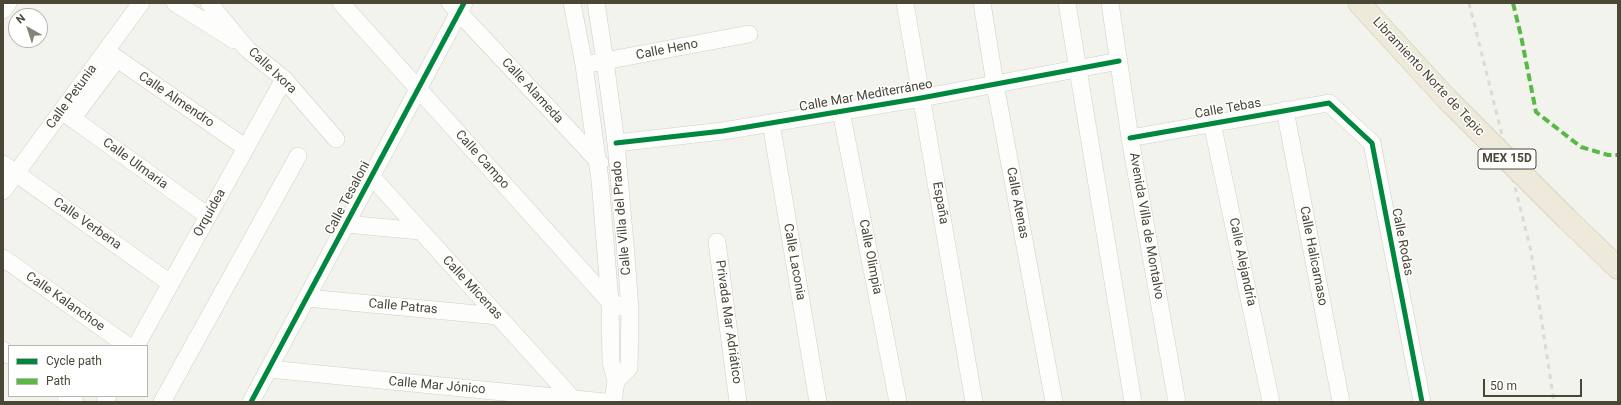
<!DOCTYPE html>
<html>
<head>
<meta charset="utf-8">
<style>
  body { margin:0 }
  #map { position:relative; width:1621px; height:405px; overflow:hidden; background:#f3f3ed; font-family:Roboto,sans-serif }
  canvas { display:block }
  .frame { position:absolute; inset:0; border:4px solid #4b4737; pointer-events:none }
  .legend { position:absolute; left:8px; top:345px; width:140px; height:52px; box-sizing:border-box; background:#fff; border:1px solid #b7b5af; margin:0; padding:5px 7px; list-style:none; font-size:12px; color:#4b4737 }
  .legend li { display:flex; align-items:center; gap:8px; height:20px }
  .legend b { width:20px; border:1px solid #b7b5af }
  .north { position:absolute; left:8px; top:8px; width:40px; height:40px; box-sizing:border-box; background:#fff; border:1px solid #b7b5af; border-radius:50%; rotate:321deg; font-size:11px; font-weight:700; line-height:16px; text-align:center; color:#4b4737 }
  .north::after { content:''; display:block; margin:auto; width:14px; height:18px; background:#868377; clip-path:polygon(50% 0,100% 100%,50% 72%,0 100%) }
  .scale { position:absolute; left:1483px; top:379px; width:99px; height:18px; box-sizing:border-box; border:2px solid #4b4737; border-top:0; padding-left:5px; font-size:12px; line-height:14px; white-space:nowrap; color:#4b4737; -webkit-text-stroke:3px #fff; paint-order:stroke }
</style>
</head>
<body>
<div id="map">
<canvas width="1621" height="405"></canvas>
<div class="frame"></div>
<ul class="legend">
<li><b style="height:5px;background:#00873e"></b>Cycle path</li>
<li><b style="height:5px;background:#58b947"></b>Path</li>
</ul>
<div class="north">N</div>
<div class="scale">50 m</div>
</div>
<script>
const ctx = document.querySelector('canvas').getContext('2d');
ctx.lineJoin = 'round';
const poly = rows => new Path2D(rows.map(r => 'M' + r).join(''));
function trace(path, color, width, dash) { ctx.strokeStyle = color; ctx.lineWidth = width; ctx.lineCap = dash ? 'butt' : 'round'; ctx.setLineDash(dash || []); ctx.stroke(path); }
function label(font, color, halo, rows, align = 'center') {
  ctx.font = font + ' Roboto,sans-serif'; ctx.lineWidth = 3; ctx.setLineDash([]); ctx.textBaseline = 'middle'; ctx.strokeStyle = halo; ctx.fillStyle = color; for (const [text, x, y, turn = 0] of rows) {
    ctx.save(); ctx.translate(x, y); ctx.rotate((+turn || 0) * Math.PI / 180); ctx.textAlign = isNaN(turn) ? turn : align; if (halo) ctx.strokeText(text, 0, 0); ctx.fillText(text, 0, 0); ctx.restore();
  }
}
const minor = poly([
  [175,3,234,40],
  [209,3,247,49,284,79,336,139],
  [341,3,610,302,630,310],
  [450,3,600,163],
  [572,3,584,65,600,180,610,302,611,362,616,381,613,402],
  [596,3,605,61,616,143,626,255,630,310,629,368,616,381],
  [905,3,974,402],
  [982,3,995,84,1054,402],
  [1067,3,1133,402],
  [1110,3,1130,138,1177,402],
  [3,10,8,3],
  [106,51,246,148],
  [594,63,749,34],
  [1285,110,1341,402],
  [62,111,208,216],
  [841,111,898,402],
  [72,119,117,59],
  [771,123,818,402],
  [1212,123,1271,402],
  [1130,138,1329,103,1372,143,1422,402],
  [616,143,723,131,921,98,1119,61],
  [3,164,170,283],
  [372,177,573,399],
  [3,191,141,3],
  [346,224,420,231],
  [717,242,738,402],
  [3,258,128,346],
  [307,298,498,316],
  [136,346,284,79],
  [3,350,9,355],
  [269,369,605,402],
  [66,396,75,402],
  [105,402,108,396],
  [162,402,298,156],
  [251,402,464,3]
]);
const highway = poly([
  [1359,3,1447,99],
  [1567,219,1618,268]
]);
trace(minor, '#cfcec7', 18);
trace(highway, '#cdc7a7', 23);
trace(minor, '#fdfdfc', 17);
trace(highway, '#edeadb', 22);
trace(poly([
  [1469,3,1531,251,1554,402]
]), '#dadad9', 3, [5, 5]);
const highwayBridge = poly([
  [1447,99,1567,219]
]);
trace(highwayBridge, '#cdc7a7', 23, []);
trace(highwayBridge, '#edeadb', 22);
trace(poly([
  [1513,3,1521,36,1536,112,1581,147,1608,155,1618,155]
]), '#58b947', 4, [8, 4]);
trace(poly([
  [1130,138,1329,103,1372,143,1422,402],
  [616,143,723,131,921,98,1119,61],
  [251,402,464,3]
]), '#00873e', 5);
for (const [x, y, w] of [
  [1507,159,58]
]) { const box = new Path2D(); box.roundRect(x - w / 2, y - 10, w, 20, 3); ctx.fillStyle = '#fff'; ctx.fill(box); trace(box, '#4b4737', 1); }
label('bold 12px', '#4b4737', null, [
  ["MEX 15D",1507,159]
]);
label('13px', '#4b4737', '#fff', [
  ["Calle Heno",667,50,-11],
  ["Calle Ixora",272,71,43],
  ["Libramiento Norte de Tepic",1428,77,47],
  ["Calle Alameda",532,91,47],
  ["Calle Mar Mediterráneo",866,96,-10],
  ["Calle Petunia",72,97,-54],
  ["Calle Almendro",176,100,34],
  ["Calle Tebas",1228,109,-10],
  ["Calle Campo",482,160,48],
  ["Calle Ulmaria",135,164,36],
  ["Calle Tesaloni",348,198,-62],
  ["España",940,203,80],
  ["Calle Atenas",1017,203,79],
  ["Orquídea",210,213,-61],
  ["Calle Villa del Prado",622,218,-95],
  ["Calle Verbena",87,224,35],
  ["Avenida Villa de Montalvo",1146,226,80],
  ["Calle Rodas",1402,242,79],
  ["Calle Halicarnaso",1313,256,79],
  ["Calle Olimpia",870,257,79],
  ["Calle Laconia",794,262,80],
  ["Calle Alejandría",1242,262,78],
  ["Calle Micenas",472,288,47],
  ["Calle Kalanchoe",65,302,35],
  ["Calle Patras",403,307,5],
  ["Privada Mar Adriático",728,322,82],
  ["Calle Mar Jónico",437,386,5]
]);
</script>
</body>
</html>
